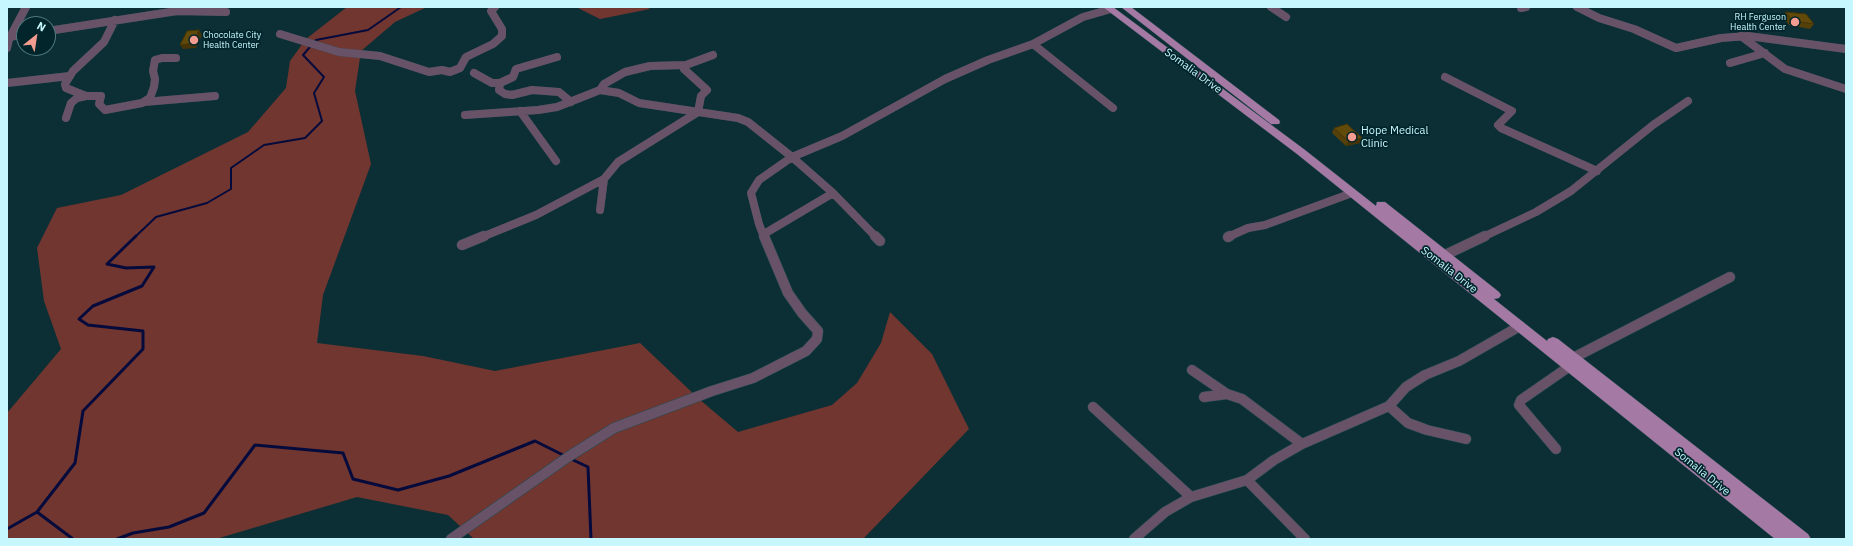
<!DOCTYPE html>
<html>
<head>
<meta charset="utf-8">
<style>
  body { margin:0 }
  #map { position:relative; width:1853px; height:546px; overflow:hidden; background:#0b2f34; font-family:"IBM Plex Sans",sans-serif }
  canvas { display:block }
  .frame { position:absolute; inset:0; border:8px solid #c6f7ff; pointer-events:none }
  .north { position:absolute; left:16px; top:16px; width:40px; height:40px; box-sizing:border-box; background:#01252a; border:1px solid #50797f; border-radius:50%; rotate:30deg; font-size:11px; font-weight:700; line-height:16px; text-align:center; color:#c6f7ff }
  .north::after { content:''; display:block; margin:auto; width:14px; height:18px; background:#f59c91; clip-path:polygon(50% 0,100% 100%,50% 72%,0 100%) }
</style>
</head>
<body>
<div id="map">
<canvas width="1853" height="546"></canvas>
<div class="frame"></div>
<div class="north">N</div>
</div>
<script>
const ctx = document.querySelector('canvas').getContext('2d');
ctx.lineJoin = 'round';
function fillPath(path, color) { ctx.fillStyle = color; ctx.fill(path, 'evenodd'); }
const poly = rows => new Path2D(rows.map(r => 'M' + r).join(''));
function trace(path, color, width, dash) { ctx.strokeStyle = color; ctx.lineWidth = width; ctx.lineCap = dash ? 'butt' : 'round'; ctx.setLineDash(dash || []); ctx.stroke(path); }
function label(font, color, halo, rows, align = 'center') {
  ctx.font = font + ' "IBM Plex Sans",sans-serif'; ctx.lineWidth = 3.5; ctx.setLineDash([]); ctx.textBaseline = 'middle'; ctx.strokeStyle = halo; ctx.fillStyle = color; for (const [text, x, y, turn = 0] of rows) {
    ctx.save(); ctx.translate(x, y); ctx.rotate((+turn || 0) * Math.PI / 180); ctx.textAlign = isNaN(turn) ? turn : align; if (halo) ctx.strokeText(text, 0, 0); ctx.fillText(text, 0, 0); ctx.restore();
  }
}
fillPath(poly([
  [347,7,427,7,395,22,361,51,355,91,371,164,323,295,317,343,423,356,495,371,640,343,699,399,738,432,832,405,857,383,881,343,890,312,932,354,969,429,863,539,474,539,448,515,357,497,216,539,7,539,7,413,61,349,44,301,37,248,57,208,121,195,248,132,286,88,290,61,306,39],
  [576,7,647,7,650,9,600,19]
]), '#723630');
trace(poly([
  [135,237,156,217,207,203,231,189,231,168,264,145,305,138,322,121,314,93,324,77,303,55,316,40,368,30,401,7]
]), '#040b3c', 2);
trace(poly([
  [571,459,588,467,591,539],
  [37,512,73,539],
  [7,529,37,512,75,463,83,411,143,349,143,331,88,325,79,319,93,306,142,286,154,267,126,268,107,264,136,236],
  [117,539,133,533,169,527,204,513,255,445,343,453,353,479,398,490,449,476,535,441,565,456]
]), '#040b3c', 3);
const streetFar1 = poly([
  [1271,7,1286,17],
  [1577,7,1599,18,1634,29,1676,48,1721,38,1748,36,1846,49],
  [1521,8,1526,7],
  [115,20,104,42,73,71,65,84,66,88,86,96,101,96,99,104,105,110,142,103,150,98,154,87,155,79,153,71,155,60,162,58,176,58],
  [48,31,177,11,226,12],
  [280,34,339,52,380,56,429,72,442,70,450,72,460,68,466,57,493,44,502,36,502,29,491,11,495,7],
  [1741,36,1785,69,1846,89],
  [10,37,24,34],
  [1033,44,1113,108],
  [7,48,9,39,26,7],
  [1730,63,1765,53],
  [474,73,492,83,500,83,513,77,516,69,557,57],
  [1445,77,1512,111,1498,125,1501,128,1597,171],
  [7,83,70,76],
  [500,83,499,90,505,94,512,95,532,90,559,92,571,102],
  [600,90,604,84,625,72,650,66,686,65],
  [144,102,215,96],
  [520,111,556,161],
  [465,115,538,110,557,107,600,90,619,93,639,103,738,118,748,122,792,157,833,193,876,237],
  [66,118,71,103,77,98,86,96],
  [600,210,604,179,618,162,698,112,701,96,707,90,684,69,686,65,713,55],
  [764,234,833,193],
  [482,237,536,215,604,179],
  [764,237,759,224,751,193,759,180,792,157,842,136,945,79,988,60,1033,44,1083,17,1111,9],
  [1228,237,1248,228,1265,225,1352,193],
  [1483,237,1536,212,1571,191,1653,125,1688,101]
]);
const street = poly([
  [875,236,880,241],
  [1228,237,1230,236],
  [462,245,484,236],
  [1445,255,1485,236],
  [1573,358,1730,277],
  [1192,370,1227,394,1242,399,1302,444],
  [1204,397,1227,394],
  [1389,406,1408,423,1427,430,1466,439],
  [1093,407,1191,497],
  [1556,449,1519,405,1521,400,1570,366],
  [1247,480,1305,539],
  [451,539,568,457,614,428,712,391,753,378,806,351,817,339,818,331,802,313,788,293,764,236],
  [1134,539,1165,512,1191,497,1247,480,1274,460,1302,444,1389,406,1406,387,1425,375,1459,361,1520,326]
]);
const primary = poly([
  [1103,7,1113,7,1305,150,1376,206,1377,202,1385,202,1499,292,1501,295,1499,298,1494,299,1547,341,1548,339,1553,337,1558,339,1808,534,1811,539,1775,539,1297,154,1103,7],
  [1121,7,1131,7,1279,120,1280,122,1279,124,1271,124,1121,7]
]);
trace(streetFar1, '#254b50', 8);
trace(street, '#254b50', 11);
trace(primary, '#254b50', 1);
trace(streetFar1, '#675267', 8);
trace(street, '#675267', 10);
fillPath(primary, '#a479a3');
fillPath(poly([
  [1786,12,1814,24,1810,29,1789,25,1783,17],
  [1334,128,1360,143,1346,146,1332,133]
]), '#544009');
fillPath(poly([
  [199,30,202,35,196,48,183,49,180,45],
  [1362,138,1360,143,1346,146,1348,141]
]), '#453407');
const building = poly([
  [1786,12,1806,14,1814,24,1792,21,1786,12],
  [199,30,193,43,180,45,187,31,199,30],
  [1347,124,1362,138,1348,141,1334,128,1347,124]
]);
fillPath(building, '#624b0a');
trace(building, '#453407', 1);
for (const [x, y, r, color] of [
  [1795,22,5,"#f59c91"],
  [194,40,5,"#f59c91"],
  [1352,137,5,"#f59c91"]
]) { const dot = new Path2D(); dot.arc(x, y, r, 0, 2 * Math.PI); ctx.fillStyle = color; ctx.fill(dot); trace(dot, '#01252a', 1.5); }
label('9px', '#c6f7ff', '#01252a', [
  ["RH Ferguson",1786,17],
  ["Health Center",1786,27],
  ["Chocolate City",203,35,"left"],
  ["Health Center",203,45,"left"]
], 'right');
label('11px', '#c6f7ff', '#01252a', [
  ["Somalia Drive",1193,71,36],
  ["Somalia Drive",1449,270,38],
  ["Somalia Drive",1702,472,39]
]);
label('11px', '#c6f7ff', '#01252a', [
  ["Hope Medical",1361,131],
  ["Clinic",1361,144]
], 'left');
</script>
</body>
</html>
